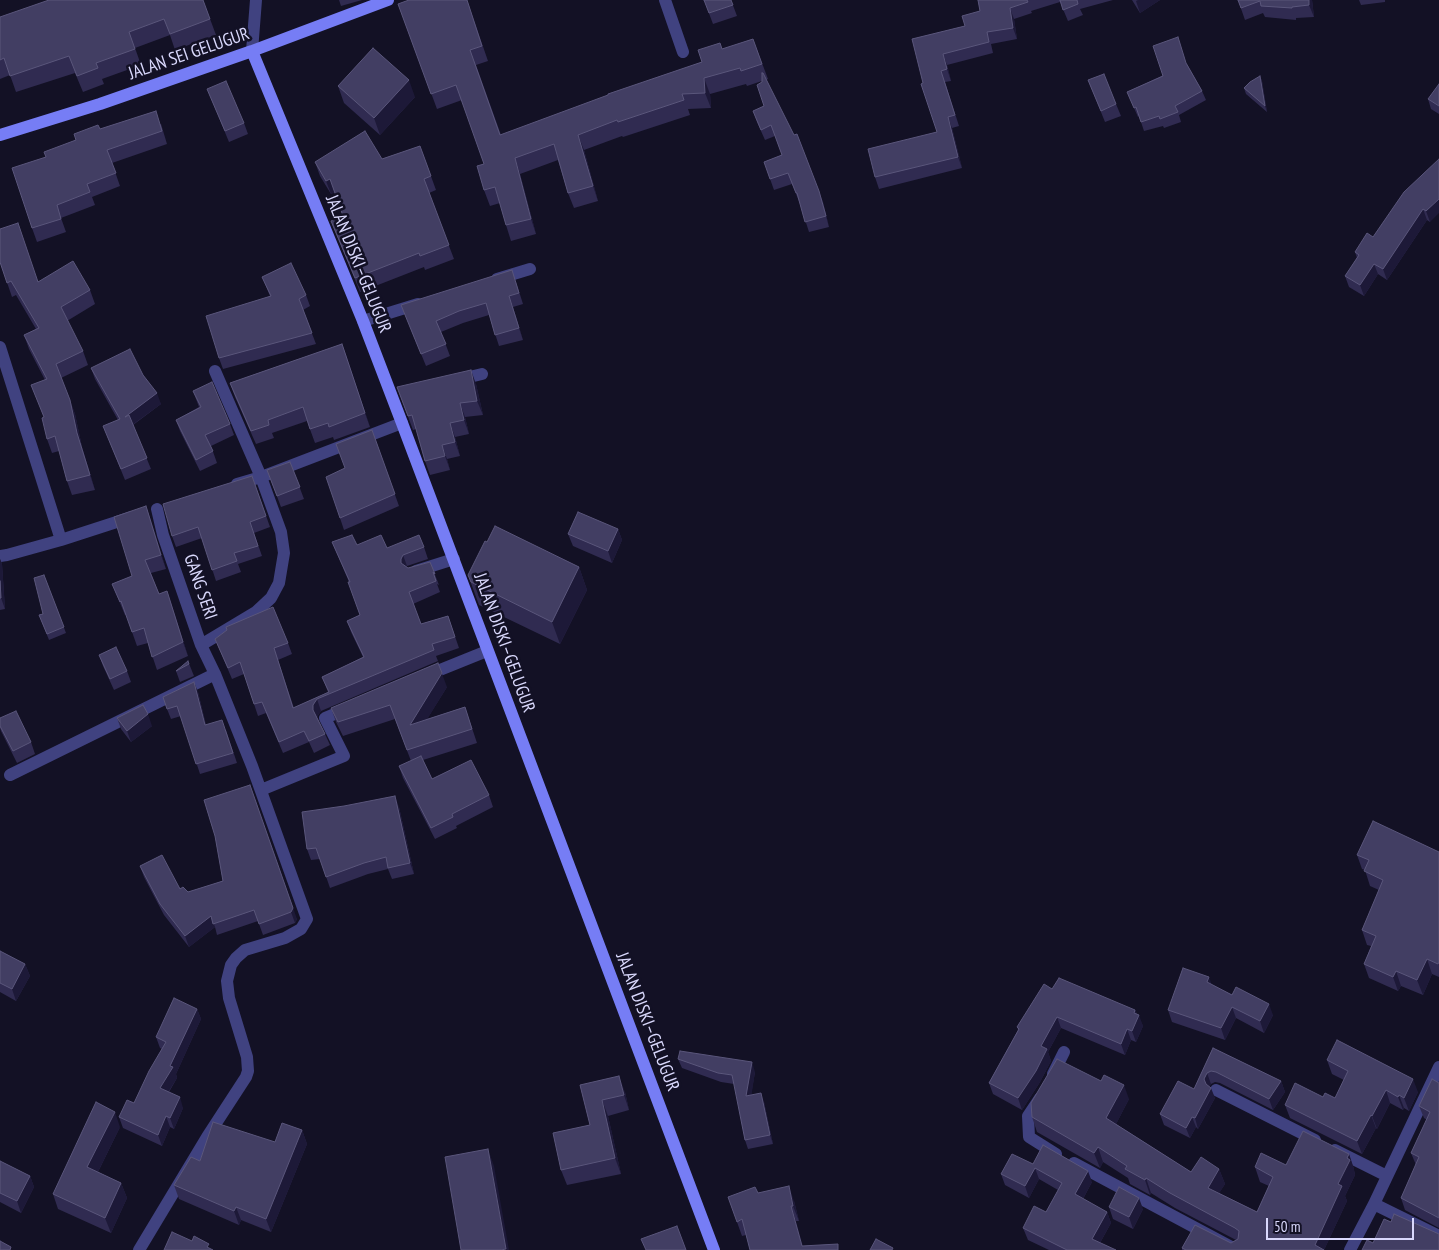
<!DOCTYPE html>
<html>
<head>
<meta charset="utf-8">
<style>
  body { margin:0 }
  #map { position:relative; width:1439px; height:1250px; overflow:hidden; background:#131125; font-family:"PT Sans Narrow",sans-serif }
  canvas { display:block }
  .scale { position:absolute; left:1266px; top:1218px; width:148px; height:22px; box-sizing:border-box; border:2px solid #d9d8fc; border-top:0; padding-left:6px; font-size:15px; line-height:18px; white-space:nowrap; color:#d9d8fc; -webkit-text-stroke:4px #131125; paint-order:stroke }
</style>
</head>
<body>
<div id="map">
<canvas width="1439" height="1250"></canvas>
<div class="scale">50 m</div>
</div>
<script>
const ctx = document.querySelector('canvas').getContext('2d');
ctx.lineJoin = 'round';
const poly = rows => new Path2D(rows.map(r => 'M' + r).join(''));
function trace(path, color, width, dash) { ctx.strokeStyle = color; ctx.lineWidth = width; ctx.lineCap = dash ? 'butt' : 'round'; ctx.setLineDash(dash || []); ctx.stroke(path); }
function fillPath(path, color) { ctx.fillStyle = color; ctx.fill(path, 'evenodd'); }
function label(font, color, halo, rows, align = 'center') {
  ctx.font = font + ' "PT Sans Narrow",sans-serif'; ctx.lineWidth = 5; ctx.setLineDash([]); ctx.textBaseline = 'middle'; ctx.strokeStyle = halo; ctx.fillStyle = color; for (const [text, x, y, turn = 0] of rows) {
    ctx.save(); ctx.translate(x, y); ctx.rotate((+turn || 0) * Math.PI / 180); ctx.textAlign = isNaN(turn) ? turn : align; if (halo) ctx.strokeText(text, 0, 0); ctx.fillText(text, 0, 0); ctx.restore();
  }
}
trace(poly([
  [665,0,683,52]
]), '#404280', 12);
trace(poly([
  [252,51,256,0],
  [497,279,530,269],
  [363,321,418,304],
  [0,347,61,540],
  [457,380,482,374],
  [237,484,261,477,402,423],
  [0,556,7,555,61,540,132,517],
  [416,571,454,559],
  [201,645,256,612,271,598,279,583,284,553,281,532,261,477,215,371],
  [425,676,487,651],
  [10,775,215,674],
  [261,790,344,756,325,718,349,708],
  [1053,1074,1064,1052],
  [1216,1090,1315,1140],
  [1040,1098,1028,1116,1029,1137,1056,1154],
  [1335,1150,1387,1176],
  [1074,1163,1237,1250],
  [1374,1204,1439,1236],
  [139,1250,207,1137,246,1077,248,1071,247,1057,229,998,227,981,231,965,236,958,245,950,285,938,301,929,307,919,252,766,215,674,201,645,163,535,157,509],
  [1350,1250,1374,1204,1439,1067]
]), '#404280', 12);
trace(poly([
  [252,51,363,321,402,423,714,1250],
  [0,135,100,104,252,51,388,0]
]), '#767df5', 12);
fillPath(poly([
  [203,0,216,35,175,50,170,35,135,48,141,65,102,79,104,84,83,92,75,73,16,92,10,75,0,79,0,17],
  [339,0,362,0,341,6],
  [467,0,488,61,476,65,501,135,702,62,723,49,753,39,768,79,766,80,823,202,829,227,809,232,800,204,792,184,774,190,764,162,782,155,775,136,765,140,757,122,753,111,764,106,762,81,747,86,746,84,710,94,711,108,688,109,690,115,623,137,622,136,584,150,598,201,574,208,568,193,558,160,520,174,536,234,511,241,506,225,500,203,490,206,484,190,484,164,462,100,437,109,398,4],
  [704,0,731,0,737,16,713,24],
  [978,0,1113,0,1080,9,1083,15,1068,21,1060,2,1031,11,1032,13,1014,19,1017,39,991,44,993,53,947,65,951,81,945,82,959,126,952,128,962,168,879,189,875,177,937,132,912,39,965,26,980,11],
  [1132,0,1160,0,1140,13],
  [1238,0,1312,0,1314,17,1296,18,1296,20,1265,17,1263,13,1245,20],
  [1359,0,1385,0,1385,2,1361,5],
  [1187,64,1202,91,1206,100,1179,115,1181,122,1164,128,1163,126,1144,131,1139,116,1138,117,1127,92],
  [1260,76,1262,81,1267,112,1246,94,1244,88],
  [1088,80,1116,104,1121,116,1105,122],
  [1439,84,1439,114,1431,109,1428,99],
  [338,86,415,97,380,135,344,103],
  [207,89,244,123,248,134,229,142],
  [161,124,167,144,112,163,120,186,92,197,95,205,61,218,66,232,37,242,32,228,46,157,76,140,100,129],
  [420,146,436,190,429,193,454,259,425,270,424,267,360,292,331,221,343,216,335,192,331,194,320,176,315,162,382,159],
  [1439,159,1430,222,1427,220,1387,280,1378,274,1364,296,1349,287,1345,276,1357,258,1355,252,1373,237],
  [0,262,38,281,90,290,95,304,67,321,83,351,88,365,61,378,75,414,82,447,95,490,72,495,67,481,59,451,52,453,47,439,44,417,31,385,45,380,29,349,24,335,36,329,16,295,12,297],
  [262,277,306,295,310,306,303,310,316,344,223,369,219,358,270,296],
  [516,282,523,304,513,307,523,340,499,346,489,315,463,323,441,332,450,356,426,366,401,305],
  [342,344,370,427,334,440,333,437,315,443,307,421,272,433,274,438,256,444,235,397,230,383],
  [91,368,143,375,161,404,133,425,151,469,125,480,103,426,118,420,95,379],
  [476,384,483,415,465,417,469,434,455,437,460,456,447,459,450,470,430,475,425,461,416,429,413,430,397,387],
  [193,391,230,424,234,435,211,446,217,463,200,471,180,431,176,420,199,407],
  [372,430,399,506,344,530,340,518,345,468],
  [290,462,304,499,281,507,267,470],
  [252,476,270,527,254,533,262,556,238,564,241,572,216,581,202,538,176,547,172,536],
  [146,506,166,569,151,573,159,594,167,591,188,656,157,670,148,643,137,646,126,615,125,615,112,584,132,576],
  [618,529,622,540,612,563,573,546,568,534],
  [332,542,387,548,424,547,428,559,407,566,407,568,408,568,430,562,439,585,437,584,440,592,413,604,421,624,448,616,459,648,436,656,438,661,321,711,317,717,325,734,330,745,314,753,309,742,283,753,266,713,258,716,244,674,232,679,215,639,227,630,226,627,288,643,292,654,278,660,294,708,328,692,322,677,363,657,351,632,347,621,360,615,349,582],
  [487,542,579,567,587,590,560,644,479,605,468,575],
  [0,559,2,564,5,609,0,610],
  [44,575,66,633,49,640,39,615,43,614],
  [99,655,127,671,131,682,114,690,103,666],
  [188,661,194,676,180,682,176,671],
  [447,687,427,719,465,707,477,743,423,760,432,779,489,795,493,807,456,826,457,828,435,839,403,778,399,766,411,761,395,719,343,736,336,722,331,708],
  [198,692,206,725,226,730,237,763,200,774,181,716,171,719,167,709],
  [0,718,31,742,35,754,17,763,1,731,0,728],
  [117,718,152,726,131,742,121,729],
  [204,800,297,919,295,923,263,935,258,921,217,935,215,927,189,947,164,915,144,877,140,866,188,892,223,881,215,836],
  [399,807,414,874,392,879,388,869,368,874,330,888,320,859,311,860,307,849],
  [1439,852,1439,977,1432,974,1423,995,1401,986,1398,991,1369,978,1364,964,1371,946,1367,945,1362,930,1379,890,1370,886,1365,870,1362,869,1357,855],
  [0,951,25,964,30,976,16,1001,0,992],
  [1212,985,1273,1015,1264,1033,1236,1018,1225,1040,1172,1022,1168,1010],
  [1052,989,1135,1010,1143,1026,1136,1042,1131,1040,1125,1055,1061,1028,1048,1052,1051,1061,1040,1082,1022,1110,993,1094,989,1083,1018,1030,1017,1027],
  [197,1009,201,1019,176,1074,177,1078,169,1092,183,1108,174,1129,170,1127,162,1146,123,1128,119,1117,134,1103,162,1049,160,1048,156,1037],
  [1213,1048,1281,1081,1285,1092,1273,1110,1220,1083,1215,1082,1211,1084,1209,1087,1215,1098,1198,1129,1196,1127,1190,1138,1164,1125,1160,1114,1194,1089],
  [678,1059,755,1072,751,1095,764,1102,773,1144,748,1149,745,1140,734,1084,721,1082,682,1068],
  [1327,1060,1418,1092,1409,1111,1404,1108,1403,1110,1390,1103,1377,1129,1376,1128,1362,1154,1290,1118,1285,1105,1323,1097,1335,1098,1344,1080,1332,1074],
  [1439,1083,1439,1228,1405,1210,1401,1198,1416,1165,1411,1153,1427,1120,1424,1118,1419,1106],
  [580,1085,625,1092,629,1110,608,1116,621,1174,567,1185,561,1170,590,1125],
  [1129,1099,1116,1124,1191,1172,1219,1169,1225,1184,1219,1193,1257,1212,1269,1186,1260,1182,1255,1167,1286,1165,1349,1154,1354,1169,1354,1170,1355,1175,1345,1196,1347,1201,1324,1250,1182,1250,1182,1248,1231,1243,1236,1240,1175,1208,1151,1193,1150,1195,1130,1184,1128,1178,1103,1162,1100,1168,1037,1132,1032,1117],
  [120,1127,98,1172,121,1183,127,1198,111,1233,58,1209,53,1194],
  [302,1130,307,1144,271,1232,241,1220,239,1225,179,1199,174,1185,200,1161,275,1142],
  [0,1161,30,1176,34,1187,21,1213,0,1202],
  [1033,1164,1092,1182,1083,1199,1107,1212,1111,1223,1100,1243,1116,1250,1049,1250,1028,1240,1023,1228,1046,1212,1058,1190,1039,1179,1029,1198,1005,1185,1001,1174],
  [758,1193,794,1201,799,1221,796,1221,750,1250,746,1235,742,1236,728,1197],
  [1109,1207,1143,1209,1133,1229,1113,1219]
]), '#302b51');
fillPath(poly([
  [1138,0,1160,0,1140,13,1136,1],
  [1309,0,1312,0,1314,17,1309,5],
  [1010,8,1014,19,1017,39,1013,28],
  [943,54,947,65,951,81,947,69],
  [1260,76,1262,81,1267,112,1265,106],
  [704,78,710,94,711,108,705,93],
  [409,80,415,97,380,135,374,118],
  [948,117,952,128,962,168,958,157],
  [578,135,584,150,598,201,593,186],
  [515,158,520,174,536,234,531,219],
  [330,179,335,192,331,194,326,181],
  [819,191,823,202,829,227,826,216],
  [1439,199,1439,213,1430,222,1426,211],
  [1423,209,1427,220,1387,280,1383,269],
  [1374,264,1378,274,1364,296,1360,285],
  [509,296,513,307,523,340,519,328],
  [342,344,347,357,370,427,365,413],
  [471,370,476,384,483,415,477,401],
  [157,393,161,404,128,428,125,417],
  [70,400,75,414,82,447,95,490,90,475,77,433],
  [460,403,465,417,469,434,464,420],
  [450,423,455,437,460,456,455,442],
  [442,445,447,459,450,470,445,456],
  [146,506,151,520,166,569,161,555],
  [618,529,622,540,612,563,608,551],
  [403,555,407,566,405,571,401,563,401,559],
  [0,559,2,564,5,609,1,598,0,581],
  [579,567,587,590,560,644,552,622],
  [167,591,172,605,188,656,183,642],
  [438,663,447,687,415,739,410,725],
  [194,682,198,692,208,735,205,725],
  [317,699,321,711,317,717,313,710,313,705],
  [148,714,152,726,131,742,127,731],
  [250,785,297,919,295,923,291,912],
  [395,796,399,807,414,874,410,863],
  [211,916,215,927,189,947,185,936],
  [1427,959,1432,974,1423,995,1417,980],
  [25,964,30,976,16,1001,12,989],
  [1396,971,1401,986,1398,991,1393,977],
  [1209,977,1213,988,1207,982],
  [1269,1004,1273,1015,1264,1033,1260,1021],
  [1232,1007,1236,1018,1225,1040,1221,1028],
  [197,1009,201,1019,176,1074,177,1078,164,1099,160,1088],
  [1135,1010,1138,1018,1139,1015,1143,1026,1136,1042,1132,1031,1134,1013],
  [1057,1017,1061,1028,1048,1052,1051,1061,1040,1082,1022,1110,1018,1098,1041,1046],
  [1127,1029,1131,1040,1125,1055,1121,1044],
  [752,1062,755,1072,750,1105,746,1096],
  [1207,1073,1211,1084,1208,1090,1211,1088,1215,1098,1198,1129,1195,1118,1204,1079],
  [619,1076,625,1092,629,1110,624,1095],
  [1413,1079,1418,1092,1409,1111,1404,1098],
  [1281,1081,1285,1092,1273,1110,1269,1099],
  [1124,1085,1129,1099,1112,1132,1106,1118],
  [1386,1090,1390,1103,1377,1129,1372,1116],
  [761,1093,764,1102,773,1144,770,1135],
  [1399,1095,1404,1108,1403,1110,1398,1097],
  [180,1097,183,1108,174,1129,170,1118],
  [602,1100,608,1116,621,1174,615,1158],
  [115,1112,120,1127,93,1182,87,1167],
  [1371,1115,1376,1128,1362,1154,1357,1141],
  [166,1116,170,1127,162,1146,158,1135],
  [1192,1117,1196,1127,1190,1138,1186,1128],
  [302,1130,307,1144,271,1232,266,1219],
  [1098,1147,1103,1162,1100,1168,1094,1153],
  [488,1149,494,1166,509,1250,506,1250,506,1249],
  [1349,1154,1354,1169,1354,1170,1355,1175,1345,1196,1347,1201,1324,1250,1315,1245,1338,1184,1347,1158],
  [1035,1168,1039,1179,1029,1198,1025,1186],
  [1219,1169,1225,1184,1213,1203,1208,1188],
  [1088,1171,1092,1182,1079,1206,1075,1194],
  [30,1176,34,1187,21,1213,17,1201],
  [1146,1178,1151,1193,1150,1195,1145,1180],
  [121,1183,127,1198,111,1233,105,1218],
  [789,1186,794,1201,799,1221,793,1206],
  [1139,1198,1143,1209,1133,1229,1129,1217],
  [791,1206,796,1221,804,1250,803,1250],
  [236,1207,241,1220,239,1225,234,1211],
  [1107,1212,1111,1223,1096,1250,1092,1239]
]), '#1d1938');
const building = poly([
  [49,0,203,0,210,19,170,34,164,19,129,32,135,49,96,63,98,68,77,76,69,56,10,76,4,58,0,60,0,17,49,0],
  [409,0,467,0,482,46,470,50,500,135,608,95,608,94,702,62,698,50,720,43,722,49,753,39,762,64,741,71,740,68,704,78,705,93,682,94,684,100,618,122,617,120,578,135,593,186,568,193,554,144,515,158,531,219,506,225,495,187,484,190,477,166,484,164,456,85,431,94,398,4,409,0],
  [704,0,731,0,733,5,709,13,704,0],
  [978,0,1027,0,1028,2,1010,8,1013,28,987,32,989,42,943,54,947,69,941,71,955,115,948,117,958,157,875,177,868,149,937,132,921,84,923,83,912,39,965,26,962,16,980,11,978,0],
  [1060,0,1077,0,1078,4,1063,10,1060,0],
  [1238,0,1309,0,1309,5,1292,7,1292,8,1261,6,1260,1,1241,8,1238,0],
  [1178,37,1186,63,1202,91,1175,106,1178,112,1160,119,1159,116,1141,122,1136,107,1134,108,1127,92,1163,76,1153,46,1178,37],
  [373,48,409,80,374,118,338,86,373,48],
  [762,73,763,73,794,135,797,134,819,191,826,216,805,222,797,193,796,193,788,173,770,179,764,162,782,155,771,125,761,130,753,111,764,106,757,85,762,82,762,73],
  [1104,74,1116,104,1101,111,1088,80,1104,74],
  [1260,76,1265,106,1244,88,1250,82,1260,76],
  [226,81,244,123,225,131,207,89,226,81],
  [1439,84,1439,106,1428,99,1439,84],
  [156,111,162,131,107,150,116,173,87,184,90,192,57,205,61,219,32,228,12,168,46,157,44,152,76,140,74,134,98,125,100,129,156,111],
  [365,131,382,159,420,146,431,176,424,179,449,245,420,256,419,253,355,278,331,221,343,216,330,179,326,181,315,162,365,131],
  [1439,159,1439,199,1426,211,1423,209,1383,269,1374,264,1360,285,1345,276,1359,255,1355,252,1367,233,1373,237,1404,192,1439,159],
  [18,223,38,282,73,261,90,290,61,307,83,351,56,364,70,400,77,433,90,475,67,481,55,436,47,439,42,418,44,417,31,385,47,379,24,335,39,328,11,281,7,283,0,262,0,229,18,223],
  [291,263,306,295,299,299,312,333,219,358,206,316,271,296,262,277,291,263],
  [512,270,519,293,509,296,519,328,495,335,486,303,459,311,436,321,446,344,421,354,401,305,512,270],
  [342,344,365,413,329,427,328,423,310,429,303,407,268,420,269,425,251,431,230,383,342,344],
  [130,349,143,375,157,393,125,417,129,415,147,458,121,469,103,426,120,419,91,368,130,349],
  [471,370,477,401,460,403,464,420,450,423,455,442,442,445,445,456,425,461,412,415,408,416,397,387,471,370],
  [212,382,230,424,205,435,213,451,196,460,176,420,201,407,193,391,212,382],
  [372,430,395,494,340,518,326,477,345,468,336,444,372,430],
  [290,462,300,487,277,496,267,470,290,462],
  [252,476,266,516,250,522,258,546,234,553,237,561,212,570,198,527,172,536,163,504,252,476],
  [146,506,161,555,145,560,159,594,167,591,183,642,152,657,144,628,132,632,121,601,120,602,112,584,132,576,114,517,146,506],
  [578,512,618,529,608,551,568,534,578,512],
  [495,526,579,567,552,622,471,582,468,575,485,541,487,542,495,526],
  [352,535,357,545,381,535,387,548,419,535,424,547,403,555,401,559,401,563,408,568,430,562,435,574,433,572,436,581,409,592,421,624,448,616,455,637,432,644,434,650,317,699,313,705,313,710,325,734,309,741,304,731,279,742,262,702,254,704,240,662,228,668,215,639,227,630,226,627,273,607,288,643,274,648,293,708,329,692,322,677,364,657,347,621,360,615,348,582,350,582,332,542,352,535],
  [44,575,64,627,47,634,39,615,43,614,34,578,44,575],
  [0,581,1,598,0,598,0,581],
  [116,647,127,671,110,679,99,655,116,647],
  [188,661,189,664,176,671,188,661],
  [438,663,442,673,410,725,465,707,472,729,407,750,390,705,338,722,331,708,438,663],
  [194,682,205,725,222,720,233,753,196,764,177,706,167,709,163,697,194,682],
  [143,705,148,714,127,731,117,718,143,705],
  [16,711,31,742,13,751,0,726,0,718,16,711],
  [421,756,432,779,471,760,489,795,452,814,453,817,431,828,399,766,421,756],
  [250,785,293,908,291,912,259,924,254,910,213,924,211,916,185,936,160,904,140,866,162,855,180,889,183,887,188,892,223,881,215,836,204,800,250,785],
  [395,796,410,863,388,868,386,857,364,863,326,877,316,848,307,849,302,812,344,806,395,796],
  [1373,821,1439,852,1439,962,1438,964,1427,959,1417,980,1396,971,1393,977,1364,964,1376,936,1362,930,1383,880,1364,871,1369,860,1357,855,1373,821],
  [0,951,25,964,12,989,0,983,0,951],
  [1183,968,1209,977,1207,982,1232,995,1236,987,1269,1004,1260,1021,1232,1007,1221,1028,1168,1010,1183,968],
  [1059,978,1135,1010,1134,1013,1139,1015,1132,1031,1127,1029,1121,1044,1057,1017,1041,1046,1047,1049,1036,1071,1018,1098,989,1083,1019,1029,1017,1027,1044,984,1052,989,1059,978],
  [174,998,197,1009,170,1066,173,1067,160,1088,180,1097,170,1118,166,1116,158,1135,119,1117,127,1100,134,1103,149,1071,166,1042,156,1037,174,998],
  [1337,1040,1413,1079,1404,1098,1399,1095,1398,1097,1386,1090,1372,1116,1371,1115,1357,1141,1285,1105,1295,1083,1323,1097,1325,1093,1335,1098,1348,1071,1327,1060,1337,1040],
  [1213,1048,1281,1081,1269,1099,1216,1072,1211,1071,1207,1073,1204,1079,1206,1084,1211,1088,1195,1118,1192,1117,1186,1128,1160,1114,1178,1081,1194,1089,1213,1048],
  [680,1051,752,1062,746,1096,761,1093,770,1135,745,1140,732,1075,718,1073,678,1059,680,1051],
  [1057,1059,1101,1081,1104,1075,1124,1085,1106,1118,1191,1172,1201,1157,1219,1169,1208,1188,1257,1212,1273,1177,1255,1167,1261,1153,1286,1165,1303,1131,1349,1154,1347,1158,1350,1160,1338,1184,1342,1186,1315,1245,1324,1250,1186,1250,1182,1248,1195,1225,1231,1243,1238,1239,1239,1231,1235,1228,1170,1193,1146,1178,1145,1180,1125,1169,1127,1166,1098,1147,1094,1153,1032,1117,1031,1103,1057,1059],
  [619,1076,624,1095,602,1100,615,1158,561,1170,553,1133,590,1125,580,1085,619,1076],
  [1432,1079,1439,1083,1439,1218,1401,1198,1419,1157,1411,1153,1430,1112,1419,1106,1432,1079],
  [96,1102,115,1112,87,1167,121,1183,105,1218,53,1194,96,1102],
  [213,1122,275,1142,282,1123,302,1130,266,1219,236,1207,234,1211,174,1185,191,1157,200,1161,213,1122],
  [1043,1145,1088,1171,1075,1194,1107,1212,1092,1239,1116,1250,1067,1250,1023,1228,1034,1206,1046,1212,1062,1183,1035,1168,1025,1186,1001,1174,1012,1154,1033,1164,1043,1145],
  [488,1149,506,1249,501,1250,461,1250,445,1157,488,1149],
  [0,1161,30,1176,17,1201,0,1193,0,1161],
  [789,1186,793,1206,791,1206,802,1246,838,1244,838,1250,750,1250,742,1219,737,1222,728,1197,755,1187,758,1193,789,1186],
  [1119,1187,1139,1198,1129,1217,1109,1207,1119,1187],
  [1394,1214,1439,1234,1439,1250,1362,1250,1367,1240,1373,1243,1384,1219,1391,1222,1394,1214],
  [677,1226,686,1250,646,1250,641,1239,677,1226],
  [172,1232,192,1241,194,1236,209,1244,207,1247,213,1250,164,1250,172,1232],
  [876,1239,893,1248,892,1250,870,1250,876,1239],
  [0,1241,11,1247,10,1250,0,1250,0,1241]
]);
fillPath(building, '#423e63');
trace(building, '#5a567b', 1);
label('18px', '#d9d8fc', '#131125', [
  ["JALAN SEI GELUGUR",189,54,-19],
  ["JALAN DISKI–GELUGUR",358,264,68],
  ["GANG SERI",200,587,71],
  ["JALAN DISKI–GELUGUR",504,643,70],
  ["JALAN DISKI–GELUGUR",647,1022,69]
]);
</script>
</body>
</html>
